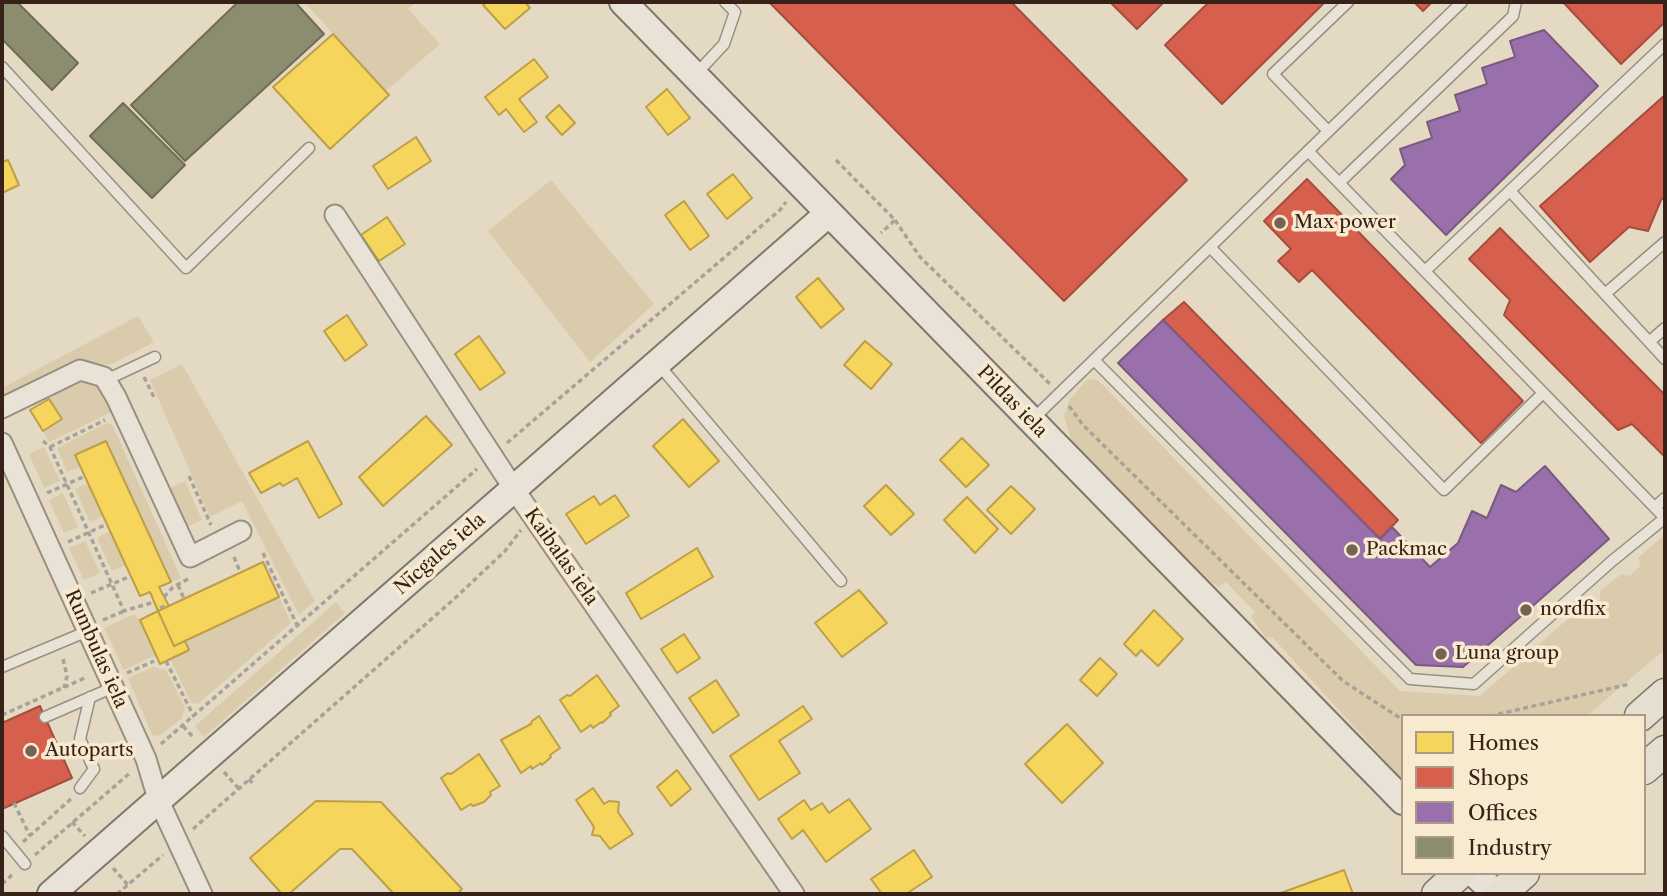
<!DOCTYPE html>
<html>
<head>
<meta charset="utf-8">
<style>
  body { margin:0 }
  #map { position:relative; width:1667px; height:896px; overflow:hidden; background:#e4d9c2; font-family:"Libre Caslon Text",serif }
  canvas { display:block }
  .frame { position:absolute; inset:0; border:4px solid #372219; pointer-events:none }
  .legend { position:absolute; left:1401px; top:714px; width:245px; height:161px; box-sizing:border-box; background:#f7eace; border:2px solid #aa9a86; margin:0; padding:9px 12px; list-style:none; font-size:21px; color:#372219 }
  .legend li { display:flex; align-items:center; gap:14px; height:35px }
  .legend b { width:35px; border:2px solid #aa9a86 }
</style>
</head>
<body>
<div id="map">
<canvas width="1667" height="896"></canvas>
<div class="frame"></div>
<ul class="legend">
<li><b style="height:19px;background:#f6d55c"></b>Homes</li>
<li><b style="height:19px;background:#d6604d"></b>Shops</li>
<li><b style="height:19px;background:#9970ab"></b>Offices</li>
<li><b style="height:19px;background:#8c8c6e"></b>Industry</li>
</ul>
</div>
<script>
const ctx = document.querySelector('canvas').getContext('2d');
ctx.lineJoin = 'round';
function fillPath(path, color) { ctx.fillStyle = color; ctx.fill(path, 'evenodd'); }
const poly = rows => new Path2D(rows.map(r => 'M' + r).join(''));
function trace(path, color, width, dash) { ctx.strokeStyle = color; ctx.lineWidth = width; ctx.lineCap = dash ? 'butt' : 'round'; ctx.setLineDash(dash || []); ctx.stroke(path); }
function label(font, color, halo, rows, align = 'center') {
  ctx.font = font + ' "Libre Caslon Text",serif'; ctx.lineWidth = 7; ctx.setLineDash([]); ctx.textBaseline = 'middle'; ctx.strokeStyle = halo; ctx.fillStyle = color; for (const [text, x, y, turn = 0] of rows) {
    ctx.save(); ctx.translate(x, y); ctx.rotate((+turn || 0) * Math.PI / 180); ctx.textAlign = isNaN(turn) ? turn : align; if (halo) ctx.strokeText(text, 0, 0); ctx.fillText(text, 0, 0); ctx.restore();
  }
}
fillPath(poly([
  [304,2,416,2,408,9,440,44,386,91],
  [551,180,654,304,590,362,488,231],
  [138,316,154,342,112,364,76,366,2,399,2,388],
  [182,364,315,601,299,615,242,501,210,517,150,380],
  [1088,379,1098,380,1400,691,1480,696,1577,611,1588,610,1600,600,1600,591,1621,574,1630,576,1640,566,1639,557,1665,534,1665,649,1587,716,1403,716,1403,780,1272,637,1266,638,1251,617,1255,612,1226,582,1219,587,1207,580,1072,443,1064,416,1070,399],
  [78,381,96,387,105,396,112,412,49,442,43,431,62,419,49,399,59,389],
  [107,423,112,424,181,578,171,582,106,441,75,455,80,467,67,472,57,448],
  [44,447,60,481,44,488,29,454],
  [185,481,202,520,184,528,166,490],
  [88,483,103,516,90,522,75,489],
  [63,493,78,527,64,533,49,500],
  [110,531,126,565,112,571,97,538],
  [85,541,100,573,84,580,69,548],
  [279,597,291,623,198,704,191,702,170,659,189,651,185,641],
  [336,602,345,613,204,737,195,726],
  [134,614,140,620,156,655,124,670,104,628],
  [153,667,166,670,185,707,182,718,159,736,152,735,128,678]
]), '#dacbac');
const homes = poly([
  [487,2,525,2,530,8,505,29,483,5,487,2],
  [333,34,389,95,330,149,273,87,333,34],
  [534,59,548,77,519,99,537,122,524,132,506,109,499,115,485,97,534,59],
  [667,89,690,118,668,135,646,107,667,89],
  [559,105,575,123,562,135,546,117,559,105],
  [416,137,431,161,388,189,373,166,416,137],
  [8,160,19,185,2,193,2,162,8,160],
  [733,174,752,198,727,219,707,194,733,174],
  [684,201,709,236,690,250,665,215,684,201],
  [387,217,405,244,379,261,361,235,387,217],
  [818,278,844,309,821,328,796,297,818,278],
  [347,315,367,345,345,361,324,331,347,315],
  [479,336,505,373,480,390,455,354,479,336],
  [865,341,892,364,871,389,844,365,865,341],
  [49,399,62,419,43,431,30,410,49,399],
  [426,416,452,445,383,506,359,477,426,416],
  [683,419,719,461,689,487,653,446,683,419],
  [962,438,989,465,966,487,940,460,962,438],
  [106,441,171,582,159,587,169,606,158,611,150,592,140,596,75,455,106,441],
  [308,441,342,504,319,518,297,478,283,486,280,483,261,493,249,473,308,441],
  [886,485,914,514,891,535,864,506,886,485],
  [1011,486,1035,509,1011,534,987,510,1011,486],
  [615,495,629,516,586,544,566,514,594,496,600,505,615,495],
  [967,497,998,529,975,553,944,520,967,497],
  [697,548,713,577,641,619,626,593,697,548],
  [263,562,279,597,174,646,158,611,263,562],
  [859,590,887,623,842,657,815,623,859,590],
  [1154,610,1183,639,1158,666,1141,650,1136,656,1124,644,1154,610],
  [158,611,174,646,185,641,189,650,160,664,140,620,158,611],
  [684,634,700,658,677,673,661,649,684,634],
  [1100,658,1117,674,1097,696,1080,680,1100,658],
  [597,675,619,706,610,713,611,715,602,723,601,722,593,728,591,725,581,732,560,700,567,695,570,696,597,675],
  [716,680,739,715,713,733,689,698,716,680],
  [803,706,812,719,779,741,800,773,759,800,730,756,803,706],
  [539,716,560,748,550,755,551,757,542,765,541,763,532,769,531,766,521,773,501,740,531,724,532,721,539,716],
  [1067,724,1103,763,1062,803,1025,764,1067,724],
  [479,754,500,786,490,792,491,795,484,802,473,806,471,804,461,810,441,778,448,773,451,774,479,754],
  [677,770,691,789,671,806,657,787,677,770],
  [593,788,604,804,609,801,619,802,618,812,633,834,610,849,600,836,592,835,594,827,576,800,593,788],
  [849,799,871,829,826,862,803,830,792,839,778,819,804,800,811,810,822,803,829,813,849,799],
  [316,801,381,802,462,889,457,894,394,894,352,849,340,849,289,894,282,894,250,858,316,801],
  [914,850,932,877,906,894,882,894,871,879,914,850],
  [1344,870,1353,894,1278,894,1344,870]
]);
fillPath(homes, '#f6d55c');
trace(homes, '#bd9f48', 2);
const shops = poly([
  [769,2,1011,2,1187,180,1064,301,769,2],
  [1110,2,1164,2,1137,29,1110,2],
  [1209,2,1325,2,1222,104,1165,45,1209,2],
  [1414,2,1432,2,1423,11,1414,2],
  [1563,2,1665,2,1665,22,1621,64,1563,2],
  [1665,95,1665,196,1661,200,1648,231,1629,227,1590,262,1540,206,1665,95],
  [1307,179,1523,401,1481,443,1312,270,1299,282,1278,261,1291,249,1264,221,1307,179],
  [1500,228,1665,395,1665,457,1632,424,1618,430,1504,315,1510,300,1469,259,1500,228],
  [1184,302,1398,520,1380,539,1163,320,1184,302],
  [40,706,72,778,2,809,2,723,40,706]
]);
fillPath(shops, '#d6604d');
trace(shops, '#a64d3d', 2);
const offices = poly([
  [1544,30,1598,86,1446,235,1391,179,1405,165,1400,149,1432,138,1427,122,1460,111,1455,95,1487,84,1482,68,1515,57,1510,41,1544,30],
  [1163,320,1380,539,1392,527,1430,567,1458,543,1472,511,1487,518,1501,485,1516,492,1545,466,1609,539,1463,667,1416,665,1118,363,1163,320]
]);
fillPath(offices, '#9970ab');
trace(offices, '#7c597f', 2);
const industry = poly([
  [2,2,17,2,78,63,52,90,2,39,2,2],
  [238,2,295,2,324,34,185,161,131,105,238,2],
  [123,103,185,165,152,198,90,136,123,103]
]);
fillPath(industry, '#8c8c6e');
trace(industry, '#726c54', 2);
const lane = poly([
  [2,67,186,268,309,148],
  [697,73,724,44,735,12,725,2],
  [1328,131,1273,74,1348,2],
  [1308,151,1462,2],
  [1339,183,1513,16,1516,2],
  [1510,191,1665,359],
  [1425,271,1665,44],
  [1605,294,1665,242],
  [1649,342,1665,328],
  [1094,360,1410,679,1474,684,1612,561,1665,518],
  [659,365,841,581],
  [106,380,155,357],
  [1543,393,1444,490,1210,247,1308,151,1665,518],
  [1032,420,1210,247],
  [1655,507,1665,498],
  [2,667,88,631],
  [45,717,114,687],
  [80,788,94,769,80,739,90,697],
  [2,836,25,864]
]);
const street = poly([
  [335,215,514,489,794,894],
  [2,408,80,370,104,377,116,397,190,557,241,531],
  [2,443,146,759,158,799,202,894]
]);
const secondary = poly([
  [623,2,1403,801],
  [1474,873,1496,894],
  [51,894,829,213]
]);
const primary = poly([
  [1640,716,1665,694],
  [1644,769,1665,751],
  [1437,894,1460,873],
  [1500,894,1524,873]
]);
trace(lane, '#988f81', 13);
trace(street, '#988f81', 23);
trace(secondary, '#7f776b', 30);
trace(primary, '#7f776b', 33);
trace(poly([
  [836,160,895,220,881,233],
  [895,220,920,257,1050,384],
  [144,377,154,397],
  [1069,406,1083,425,1343,681,1403,720],
  [43,441,50,447,124,611,154,602],
  [507,443,780,210,786,202],
  [50,447,105,420],
  [189,476,211,525],
  [47,493,85,476],
  [68,542,107,524],
  [263,553,297,625],
  [234,557,240,572],
  [178,585,184,599],
  [91,593,131,576],
  [164,597,173,587,188,579],
  [160,608,165,606,166,608],
  [103,620,124,611],
  [63,659,67,676,64,688],
  [166,661,194,717],
  [127,673,154,661],
  [2,715,87,677],
  [1490,716,1630,684],
  [183,726,193,737],
  [161,744,477,469],
  [224,772,239,789],
  [249,779,254,785],
  [14,803,30,836],
  [72,822,85,836],
  [193,829,453,600,505,551,521,530],
  [23,842,72,798],
  [35,855,130,773],
  [113,868,128,885],
  [2,884,13,874],
  [117,894,163,855]
]), '#a8a399', 3.5, [5, 3.5]);
trace(lane, '#e9e3d7', 10);
trace(street, '#e9e3d7', 19);
trace(secondary, '#e9e3d7', 26);
trace(primary, '#e5dfd1', 30);
for (const [x, y, r, color] of [
  [1280,223,7,"#746254"],
  [1352,550,7,"#746254"],
  [1526,610,7,"#746254"],
  [1441,654,7,"#746254"],
  [31,751,7,"#746254"]
]) { const dot = new Path2D(); dot.arc(x, y, r, 0, 2 * Math.PI); ctx.fillStyle = color; ctx.fill(dot); trace(dot, '#f7eace', 2.5); }
label('19px', '#372219', '#f7eace', [
  ["Max power",1294,223],
  ["Packmac",1366,550],
  ["nordfix",1540,610],
  ["Luna group",1455,654],
  ["Autoparts",45,751]
], 'left');
label('19px', '#372219', '#f7eace', [
  ["Pildas iela",1012,402,46],
  ["Nīcgales iela",440,554,-41],
  ["Kaibalas iela",561,557,55],
  ["Rumbulas iela",96,649,66]
]);
</script>
</body>
</html>
